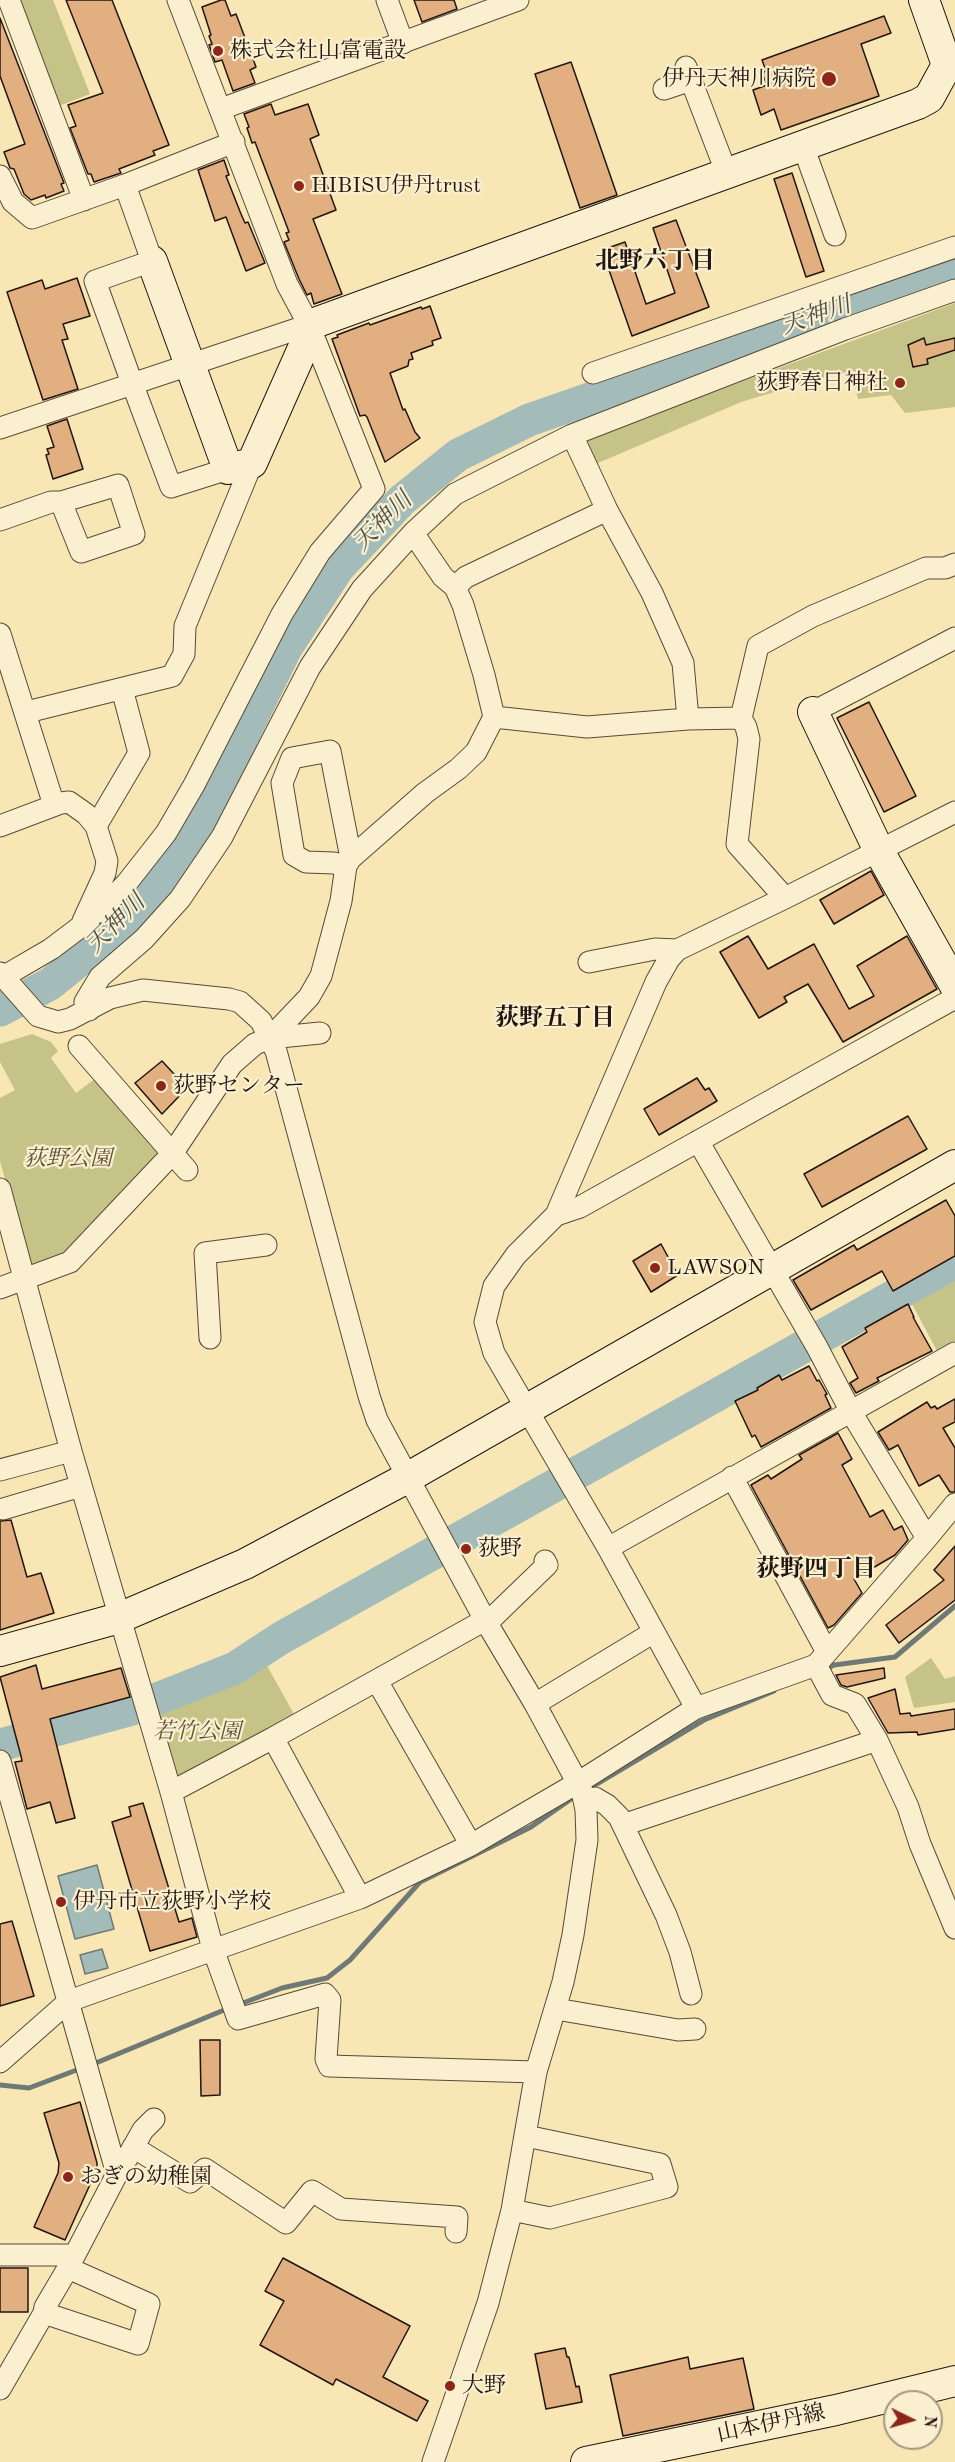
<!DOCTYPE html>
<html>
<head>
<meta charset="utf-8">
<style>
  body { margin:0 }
  #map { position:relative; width:955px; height:2462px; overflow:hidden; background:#f8e6b4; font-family:"Old Standard TT",serif }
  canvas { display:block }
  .north { position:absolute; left:883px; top:2390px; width:60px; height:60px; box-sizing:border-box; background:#faefce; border:2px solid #a39882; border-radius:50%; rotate:95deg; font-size:16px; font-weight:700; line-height:24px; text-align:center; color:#211611 }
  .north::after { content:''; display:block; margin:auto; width:21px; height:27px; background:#8f2418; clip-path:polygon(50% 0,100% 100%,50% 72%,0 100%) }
</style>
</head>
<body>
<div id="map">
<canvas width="955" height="2462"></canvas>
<div class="north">N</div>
</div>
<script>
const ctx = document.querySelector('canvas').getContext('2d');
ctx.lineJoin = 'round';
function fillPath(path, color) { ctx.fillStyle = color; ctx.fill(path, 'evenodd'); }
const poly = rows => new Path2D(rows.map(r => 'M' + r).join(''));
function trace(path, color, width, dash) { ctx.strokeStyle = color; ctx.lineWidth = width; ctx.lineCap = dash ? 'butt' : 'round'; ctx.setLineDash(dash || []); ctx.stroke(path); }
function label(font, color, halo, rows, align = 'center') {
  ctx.font = font + ' "Old Standard TT","Noto Serif JP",serif'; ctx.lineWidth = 4.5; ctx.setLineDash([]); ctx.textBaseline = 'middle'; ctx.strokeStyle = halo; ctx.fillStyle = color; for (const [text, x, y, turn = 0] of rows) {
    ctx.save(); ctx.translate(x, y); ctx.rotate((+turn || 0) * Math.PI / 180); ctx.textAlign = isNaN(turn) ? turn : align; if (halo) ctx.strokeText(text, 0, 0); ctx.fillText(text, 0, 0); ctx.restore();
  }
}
fillPath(poly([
  [16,0,53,0,90,94,56,107],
  [955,303,955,407,905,413,891,395,858,399,856,389,841,372,741,402,591,466,583,448,586,439],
  [32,1034,51,1042,58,1051,51,1058,76,1093,100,1075,160,1154,68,1257,38,1267,29,1265,0,1161,0,1098,15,1090,0,1062,0,1044],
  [955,1277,955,1341,937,1351,911,1302],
  [931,1658,945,1679,955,1676,955,1702,914,1708,905,1677],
  [266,1664,294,1714,180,1780,173,1775,155,1715]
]), '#c5c387');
const water = poly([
  [97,1865,114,1929,75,1939,58,1876,97,1865],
  [102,1949,108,1968,85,1974,80,1955,102,1949]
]);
fillPath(water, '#a3bcb9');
trace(water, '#6f7a76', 1.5);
trace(poly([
  [824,1670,834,1665,895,1657,955,1606],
  [590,1788,704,1720,774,1691],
  [238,2005,282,1988,327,1978,350,1960,420,1882,531,1827,574,1797],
  [91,2065,229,2008],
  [0,2085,29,2088,82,2068]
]), '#6f7a76', 5);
trace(poly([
  [0,1010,50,984,97,946,130,915,165,874,195,833,286,648,338,568,402,500,458,455,529,420,638,382,747,339,907,288,955,270],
  [0,1745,132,1709,235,1668,281,1638,955,1262]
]), '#a3bcb9', 33);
const building = poly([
  [66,0,112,0,169,145,153,151,155,155,119,169,121,173,94,182,91,174,88,174,70,128,76,126,68,105,103,93,66,0],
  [221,0,225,0,231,16,236,14,256,67,250,70,255,83,233,91,222,60,215,62,209,45,212,44,209,36,211,35,202,7,221,0],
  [414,0,454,0,457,9,422,22,414,0],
  [884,16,891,33,861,44,879,96,781,130,774,109,761,115,753,90,767,85,762,73,766,71,762,60,884,16],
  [0,18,64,183,61,184,64,191,46,198,45,195,31,200,24,194,14,169,10,168,4,152,25,144,0,76,0,18],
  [571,62,617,195,580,208,535,74,571,62],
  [271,104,275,115,308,104,319,135,310,139,336,210,313,219,342,294,314,304,311,293,307,295,299,279,284,242,289,240,286,233,289,232,255,142,252,143,247,128,249,127,244,114,271,104],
  [224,160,229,175,226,176,241,214,245,223,248,222,265,263,246,271,226,217,215,221,198,170,224,160],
  [792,173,824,271,806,277,774,179,792,173],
  [676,220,709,307,632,336,602,250,625,242,646,304,675,293,653,228,676,220],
  [77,278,90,316,63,324,68,339,62,340,78,389,43,400,7,292,42,280,45,289,77,278],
  [430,306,441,338,432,341,433,345,411,353,413,359,409,360,408,366,390,373,403,410,405,409,415,432,420,438,385,462,367,417,365,415,360,416,332,339,338,337,337,335,369,323,370,325,421,307,422,309,430,306],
  [924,338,926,345,955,338,955,350,927,359,928,364,913,367,908,345,924,338],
  [67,419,83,469,53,479,46,455,49,454,47,449,54,447,47,426,67,419],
  [869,702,916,796,884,812,837,718,869,702],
  [871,871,884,895,834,924,820,900,871,871],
  [748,936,768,969,814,944,849,1009,874,996,857,966,907,936,937,989,843,1042,808,984,784,997,787,1002,759,1018,720,952,748,936],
  [162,1061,187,1088,162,1114,135,1083,162,1061],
  [697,1078,705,1090,709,1088,717,1101,659,1135,644,1109,697,1078],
  [908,1116,927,1149,822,1207,804,1174,908,1116],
  [946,1200,955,1216,955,1256,893,1291,882,1271,811,1310,793,1280,854,1245,857,1250,946,1200],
  [661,1244,678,1275,651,1292,633,1261,661,1244],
  [908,1304,914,1317,913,1317,932,1351,877,1378,879,1381,856,1393,850,1383,858,1378,842,1347,867,1332,865,1328,908,1304],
  [809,1366,817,1381,819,1380,827,1394,825,1395,831,1408,761,1447,755,1435,752,1437,735,1401,758,1390,757,1388,779,1375,782,1380,809,1366],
  [955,1399,955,1422,943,1428,955,1448,955,1492,950,1492,939,1475,919,1486,898,1445,889,1450,878,1432,927,1402,931,1408,935,1406,937,1409,955,1399],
  [838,1433,852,1459,842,1465,870,1517,883,1510,894,1530,902,1526,908,1540,895,1555,854,1579,862,1593,834,1625,828,1628,751,1485,768,1475,771,1479,802,1459,799,1455,838,1433],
  [11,1520,27,1577,41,1573,54,1613,0,1630,0,1521,11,1520],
  [955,1546,955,1600,899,1643,886,1625,944,1580,934,1570,955,1546],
  [36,1665,42,1689,121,1668,130,1697,50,1719,75,1818,56,1823,50,1802,27,1809,15,1762,22,1761,21,1756,0,1677,36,1665],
  [884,1668,885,1678,847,1687,841,1685,836,1675,884,1668],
  [895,1689,900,1714,910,1713,911,1716,955,1709,955,1729,918,1735,917,1732,888,1733,868,1698,895,1689],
  [143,1803,179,1922,192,1918,197,1937,150,1951,112,1822,131,1816,129,1807,143,1803],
  [12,1921,34,1996,0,2006,0,1924,12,1921],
  [200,2040,220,2040,220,2095,201,2096,200,2040],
  [80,2102,97,2163,97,2169,65,2240,34,2227,58,2173,59,2163,44,2113,80,2102],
  [283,2258,410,2326,383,2377,428,2401,417,2421,336,2379,333,2385,260,2345,284,2301,265,2291,283,2258],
  [0,2268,28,2268,28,2312,0,2312,0,2268],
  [565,2348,567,2357,569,2357,576,2387,579,2386,582,2402,546,2409,535,2354,565,2348],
  [688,2357,690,2369,743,2358,754,2409,623,2436,610,2375,688,2357]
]);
fillPath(building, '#e1af80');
trace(building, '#211611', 1.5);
const street = poly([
  [9,0,84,200],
  [387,0,403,43],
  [686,67,727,174],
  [664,89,691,80],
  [221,109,518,0],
  [803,146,835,235],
  [0,176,13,202,32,218,125,185,234,142],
  [125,185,152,261,95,281,132,383,171,487,228,469],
  [593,373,955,247],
  [0,428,309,325],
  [572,435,607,510,652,593,683,663,688,719],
  [0,520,51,502,61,502,118,485,134,534,81,552,61,502],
  [455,587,466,577,607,510],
  [0,634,54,805],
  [27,712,172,676,184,654,185,626,252,463],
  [813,712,955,638],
  [494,717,587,727,688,719,741,718,746,727,749,739,737,844,785,898],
  [741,718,758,646,813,616,926,568,945,568,955,564],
  [0,826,61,803,69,802,86,814,96,826,107,861,105,873,83,921],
  [96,826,139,753,122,689],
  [346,866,334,863,306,862,294,855,282,783,292,758,330,751,351,858],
  [589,962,655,949,677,950],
  [0,973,38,1016,58,1022,70,1019,110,998,143,990,229,999,240,1002,261,1021,276,1051,369,1396,377,1420,485,1620,535,1704,582,1791,586,1810,587,1840,573,1935,563,1982,536,2072,512,2210,488,2303,433,2462],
  [3,977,51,949,92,918,126,884,166,833,194,785,282,614,320,552,374,489,309,325,287,284,178,0],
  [89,1010,85,1002,100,977,144,939,180,899,222,837,310,667,362,589,413,533,455,494,572,435,845,329,955,290],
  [270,1038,309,997,321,976,341,901,346,866,351,858,425,793,458,769,476,752,494,717,484,675,463,605,455,587,443,577,413,533],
  [79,1046,187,1170],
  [698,1141,817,1347,851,1412,927,1538],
  [0,1189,71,1451,171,1792,213,1949,238,2019,325,1994,330,2000,326,2059,329,2066,536,2072],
  [556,1215,580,1207,955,998],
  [0,1288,70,1262,172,1154,232,1064,255,1044,270,1038,320,1033],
  [210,1338,205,1253,266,1245],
  [0,1470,71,1451],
  [732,1477,827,1652],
  [3,1509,81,1486],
  [608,1548,955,1353],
  [487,1623,547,1565,545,1561],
  [816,1665,832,1695,855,1704,877,1740,908,1807,920,1844,955,1928],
  [377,1681,471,1845],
  [535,1704,654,1632],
  [696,1708,608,1548,494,1353,485,1322,494,1286,516,1255,556,1215,656,982,669,959,677,950,785,898,955,812],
  [273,1738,485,1620],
  [0,1761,117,2174,68,2268,45,2307,44,2313,0,2389],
  [585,1801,595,1798,607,1805,619,1817,666,1915,680,1952,691,1994],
  [623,1825,877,1740],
  [360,1898,471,1845,579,1782,696,1708,816,1665,927,1538,955,1504],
  [556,2009,678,2030,695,2029],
  [0,2062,69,2001,360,1898,273,1738,171,1792],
  [133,2147,190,2182,205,2169,286,2223,312,2191,341,2209,457,2217,456,2232],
  [126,2160,143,2130,154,2119],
  [512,2210,550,2218,667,2187,660,2164,526,2136],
  [0,2255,74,2255],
  [44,2313,138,2344,149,2304,68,2268]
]);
const secondary = poly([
  [152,261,228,469,252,463,303,348,309,325,918,104,929,98,947,65,924,0],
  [813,712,879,851,955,986],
  [0,1651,119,1618,245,1564,407,1478,955,1165],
  [586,2462,836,2410,955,2381]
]);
trace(street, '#574a3a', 23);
trace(secondary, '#211611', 32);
trace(street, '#faefce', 21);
trace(secondary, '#faefce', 30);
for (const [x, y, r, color] of [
  [218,51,6,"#8f2418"],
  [829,79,8,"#8f2418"],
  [299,186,6,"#8f2418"],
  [900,383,6,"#8f2418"],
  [161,1086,6,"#8f2418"],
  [655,1268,6,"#8f2418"],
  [466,1549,6,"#8f2418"],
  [61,1902,6,"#8f2418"],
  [68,2177,6,"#8f2418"],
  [450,2386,6,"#8f2418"]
]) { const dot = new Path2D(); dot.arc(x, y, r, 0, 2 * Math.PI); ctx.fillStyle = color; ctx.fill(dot); trace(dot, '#faefce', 2); }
label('22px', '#211611', '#faefce', [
  ["株式会社山富電設",230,51],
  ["伊丹天神川病院",816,79,"right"],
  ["HIBISU伊丹trust",311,186],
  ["荻野春日神社",888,383,"right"],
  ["荻野センター",173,1086],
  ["LAWSON",667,1268],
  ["荻野",478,1549],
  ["伊丹市立荻野小学校",73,1902],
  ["おぎの幼稚園",80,2177],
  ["大野",462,2386]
], 'left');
label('italic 22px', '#5a533a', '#faefce', [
  ["荻野公園",68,1159],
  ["若竹公園",197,1732]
]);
label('22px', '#211611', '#faefce', [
  ["山本伊丹線",771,2424,-12]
]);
label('bold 24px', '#211611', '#faefce', [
  ["北野六丁目",655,262],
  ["荻野五丁目",555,1019],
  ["荻野四丁目",816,1570]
]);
label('italic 24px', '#4e504c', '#faefce', [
  ["天神川",816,316,-19],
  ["天神川",383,522,-45],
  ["天神川",116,924,-45]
]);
</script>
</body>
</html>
